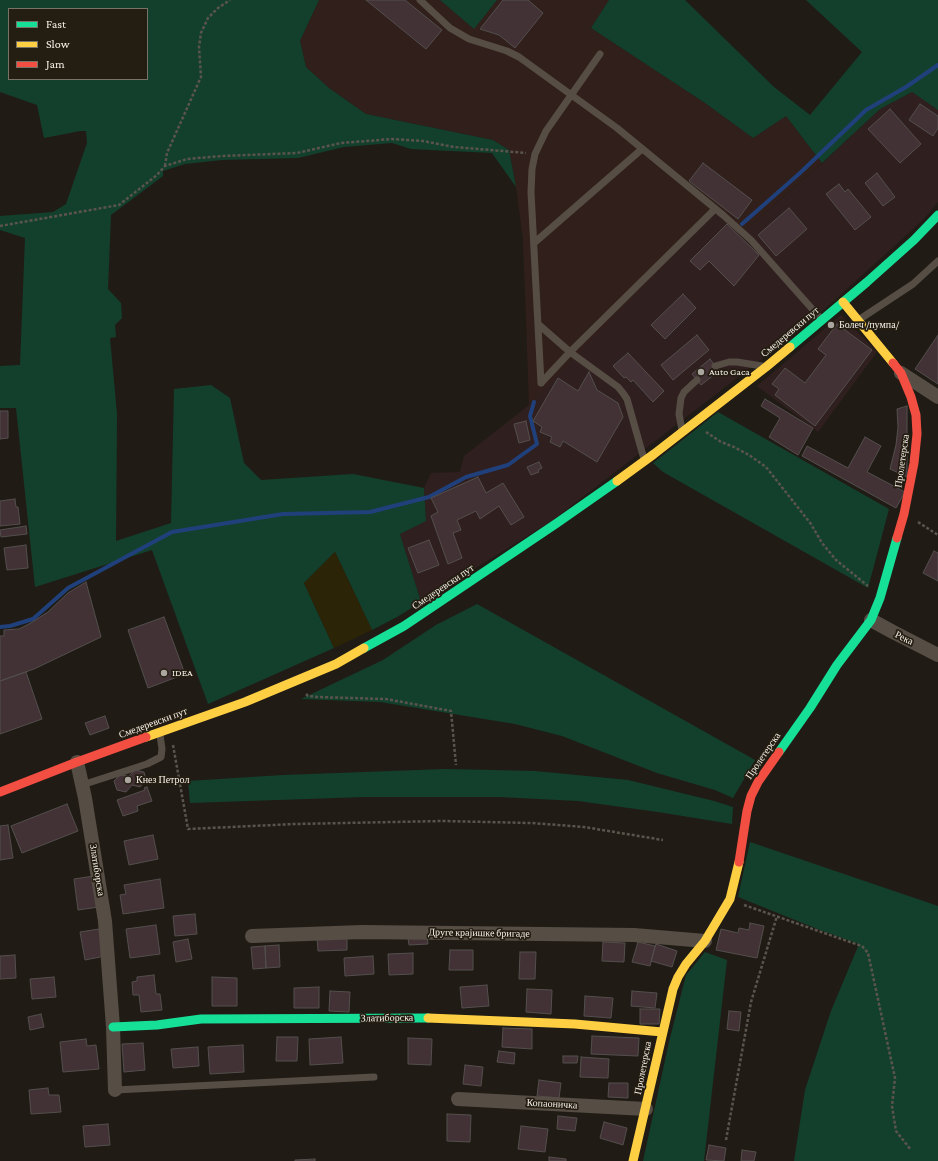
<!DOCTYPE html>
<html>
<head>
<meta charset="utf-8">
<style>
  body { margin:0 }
  #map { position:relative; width:938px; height:1161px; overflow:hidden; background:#201c15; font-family:"Crimson Pro",serif }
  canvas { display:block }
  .legend { position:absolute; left:8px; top:8px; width:140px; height:72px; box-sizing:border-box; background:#241d11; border:1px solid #787267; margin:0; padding:5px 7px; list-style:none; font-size:12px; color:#f6f1e9 }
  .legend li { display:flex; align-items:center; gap:8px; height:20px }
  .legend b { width:20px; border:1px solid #787267 }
</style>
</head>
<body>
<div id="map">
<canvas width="938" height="1161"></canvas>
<ul class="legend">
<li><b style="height:5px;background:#16e098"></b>Fast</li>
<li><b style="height:5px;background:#ffcf43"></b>Slow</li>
<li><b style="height:5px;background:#f24e42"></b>Jam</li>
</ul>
</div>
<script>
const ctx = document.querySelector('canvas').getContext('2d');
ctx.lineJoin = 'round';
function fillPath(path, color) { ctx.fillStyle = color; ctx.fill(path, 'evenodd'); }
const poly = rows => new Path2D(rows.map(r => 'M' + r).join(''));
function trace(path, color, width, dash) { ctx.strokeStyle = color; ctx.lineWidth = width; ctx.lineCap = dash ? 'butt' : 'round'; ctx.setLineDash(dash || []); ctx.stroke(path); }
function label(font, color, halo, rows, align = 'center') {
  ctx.font = font + ' "Crimson Pro",serif'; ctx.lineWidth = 3.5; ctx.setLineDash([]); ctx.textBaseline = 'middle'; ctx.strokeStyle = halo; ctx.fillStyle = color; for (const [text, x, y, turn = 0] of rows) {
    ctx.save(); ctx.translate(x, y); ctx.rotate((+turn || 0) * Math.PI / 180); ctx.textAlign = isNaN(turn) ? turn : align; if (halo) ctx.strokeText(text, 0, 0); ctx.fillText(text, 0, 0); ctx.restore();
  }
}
fillPath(poly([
  [912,92,938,110,938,202,924,219,816,317,553,520,421,602,400,534,426,521,424,488,431,473,460,472,464,456,529,405,571,354,715,212,742,233,828,158,880,109],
  [841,315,877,352,818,432,757,386]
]), '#301f1f');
fillPath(poly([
  [319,0,440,0,474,28,497,0,609,0,591,28,705,103,753,138,786,116,822,163,741,234,715,212,529,405,523,240,516,187,509,150,493,140,366,114,329,88,306,67,300,41]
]), '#301f1a');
fillPath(poly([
  [0,0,319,0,300,41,306,67,329,88,366,114,493,140,509,150,516,187,492,153,411,149,392,143,344,147,298,158,222,160,185,164,163,171,163,176,111,215,108,289,121,303,122,318,115,325,116,337,110,338,117,414,116,541,171,523,174,389,211,385,230,398,244,463,261,480,353,474,424,488,426,521,400,534,421,602,397,617,372,630,335,552,304,583,334,648,208,704,152,550,35,587,16,408,0,408,0,366,20,365,25,238,0,230,0,216,53,212,66,204,87,143,86,131,80,131,44,138,37,105,0,92],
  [9,9,147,9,147,79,9,79],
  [440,0,497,0,474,29],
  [609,0,685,0,774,87,810,115,862,52,806,0,938,0,938,110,912,92,880,109,822,163,786,116,753,138,705,103,591,28],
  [718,412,889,509,868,588,663,472,653,463],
  [477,604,755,760,733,798,715,790,657,773,562,736,515,724,380,702,301,699,383,660,436,625],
  [446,769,535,771,628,780,714,801,733,807,732,824,658,812,578,801,499,797,364,797,190,803,188,781,283,775],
  [750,842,938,906,938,1161,794,1161,805,1090,831,1011,859,944,820,930,738,897],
  [705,952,727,960,704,1161,643,1161,669,1042,686,975]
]), '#13402d');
fillPath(poly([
  [335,552,372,630,334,648,304,583]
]), '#2b2406');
trace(poly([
  [742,224,800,173,866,110,906,87,938,65],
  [0,627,10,626,33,619,68,588,172,532,283,514,370,512,429,497,466,477,508,465,537,444,530,416,534,402]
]), '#20407b', 4);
const building = poly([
  [366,0,405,0,442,30,426,49,366,0],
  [503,0,528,0,543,13,515,48,499,35,480,29,503,0],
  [920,104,938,116,938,128,933,136,909,120,920,104],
  [890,109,921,144,900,163,868,129,890,109],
  [703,163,752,200,738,219,689,181,703,163],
  [877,173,895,197,883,206,865,183,877,173],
  [839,184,845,192,848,189,871,217,855,230,826,194,839,184],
  [789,208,807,229,776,256,758,235,789,208],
  [727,224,759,255,734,286,709,261,700,270,690,261,727,224],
  [683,294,696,308,665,339,651,325,683,294],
  [837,324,872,350,815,426,775,395,779,389,772,384,785,368,805,383,826,355,818,349,837,324],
  [697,335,709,350,673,380,661,365,697,335],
  [938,335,938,384,915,369,938,335],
  [628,353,664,391,653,402,633,380,631,382,626,377,624,378,613,366,628,353],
  [710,359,719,371,701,385,692,374,710,359],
  [589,372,597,390,618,403,623,417,597,462,563,441,560,447,550,442,552,437,540,432,542,427,533,421,558,378,578,391,589,372],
  [765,399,813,428,798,455,769,437,780,418,761,406,765,399],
  [907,406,907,477,890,469,896,445,898,427,897,409,907,406],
  [0,411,8,411,8,438,0,439,0,411],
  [526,421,530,440,519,443,514,424,526,421],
  [865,437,881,446,867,472,905,492,896,508,802,456,807,446,848,468,865,437],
  [539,462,542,468,538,470,539,472,531,475,527,467,539,462],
  [478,477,486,493,503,483,524,517,511,525,499,506,480,519,476,511,457,520,461,530,453,533,462,558,448,564,431,516,438,512,431,498,478,477],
  [15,499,16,507,18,507,20,524,0,526,0,501,15,499],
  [26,526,27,534,1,537,0,530,26,526],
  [429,540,439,565,418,573,408,548,429,540],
  [26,545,28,568,7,570,4,548,26,545],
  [934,551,938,553,938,581,923,573,934,551],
  [86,582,101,637,34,669,0,681,0,636,4,636,4,630,19,629,29,624,48,612,68,593,86,582],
  [164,617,185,674,148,688,128,630,164,617],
  [26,672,42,719,0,734,0,681,26,672],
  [105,716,109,728,90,735,85,723,105,716],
  [135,770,144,772,146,780,140,787,132,785,126,792,117,790,114,781,120,775,129,776,135,770],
  [147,787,152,801,137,806,138,811,123,816,117,800,145,790,144,788,147,787],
  [67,804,78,831,22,853,11,826,67,804],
  [8,825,13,858,0,860,0,826,8,825],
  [153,835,158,859,129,865,124,841,153,835],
  [94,876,99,907,78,910,74,879,94,876],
  [160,879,164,908,123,914,120,895,126,894,124,885,160,879],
  [195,914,197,934,175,936,173,916,195,914],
  [750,923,764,926,757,958,716,950,721,929,738,933,739,928,749,930,750,923],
  [156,925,160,954,130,958,126,929,156,925],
  [99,929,105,956,85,960,80,932,99,929],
  [427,937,428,944,409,945,408,938,427,937],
  [317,938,347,938,347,950,318,951,317,938],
  [188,939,192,959,176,962,173,942,188,939],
  [603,942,625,943,624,962,602,961,603,942],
  [638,942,655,946,650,966,632,962,638,942],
  [656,944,677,951,672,967,651,961,656,944],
  [279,945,280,967,266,968,265,946,279,945],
  [265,946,266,968,253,969,251,947,265,946],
  [450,950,473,950,473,970,449,970,450,950],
  [520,952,536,952,535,979,519,979,520,952],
  [413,953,413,974,389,975,388,954,413,953],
  [15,955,16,978,0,979,0,956,15,955],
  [373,956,374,974,345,976,344,958,373,956],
  [154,975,156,994,160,994,162,1010,141,1012,139,995,133,995,132,982,137,981,137,977,154,975],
  [54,977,56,997,32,999,30,979,54,977],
  [212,977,237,978,237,1006,212,1006,212,977],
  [487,985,489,1006,462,1008,460,987,487,985],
  [319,987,319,1008,294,1008,294,988,319,987],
  [527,989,552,990,551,1014,526,1012,527,989],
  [330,991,350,992,349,1012,329,1011,330,991],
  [632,991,657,993,655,1008,631,1006,632,991],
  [585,996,613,998,611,1018,584,1016,585,996],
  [640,1009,660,1009,659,1024,640,1024,640,1009],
  [729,1011,741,1012,739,1031,727,1029,729,1011],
  [41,1014,44,1027,30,1030,28,1017,41,1014],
  [503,1028,532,1029,532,1049,502,1047,503,1028],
  [592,1036,639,1038,638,1056,591,1054,592,1036],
  [277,1037,298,1037,297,1061,276,1061,277,1037],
  [341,1037,343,1063,310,1065,309,1039,341,1037],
  [408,1038,432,1039,431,1065,408,1064,408,1038],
  [86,1039,87,1046,96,1045,99,1069,63,1072,60,1042,86,1039],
  [143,1043,145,1070,124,1072,122,1044,143,1043],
  [243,1045,244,1072,210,1074,208,1047,243,1045],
  [198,1047,199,1066,173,1068,171,1049,198,1047],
  [499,1051,515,1053,514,1064,497,1062,499,1051],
  [563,1056,578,1056,577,1063,563,1063,563,1056],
  [581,1057,609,1059,608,1078,580,1077,581,1057],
  [465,1065,483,1067,481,1086,463,1084,465,1065],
  [539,1080,561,1083,559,1098,537,1096,539,1080],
  [609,1083,628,1083,628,1098,608,1097,609,1083],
  [48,1088,49,1095,59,1095,61,1112,31,1114,29,1090,48,1088],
  [447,1114,471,1115,470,1142,447,1141,447,1114],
  [558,1116,577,1118,575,1131,557,1129,558,1116],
  [604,1122,627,1128,623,1145,600,1138,604,1122],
  [108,1124,110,1145,85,1147,83,1126,108,1124],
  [521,1126,548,1129,545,1152,518,1149,521,1126],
  [709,1145,726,1148,724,1161,706,1160,709,1145],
  [742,1150,756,1152,754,1161,741,1161,742,1150],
  [549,1157,566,1159,566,1161,549,1161,549,1157],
  [315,1159,315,1161,295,1161,295,1160,315,1159]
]);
fillPath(building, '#423236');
trace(building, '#534f4d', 1);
trace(poly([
  [165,166,167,153,201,77,199,47,201,33,208,18,218,8,230,0],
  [0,226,119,205,157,175,165,166,187,159,222,156,297,153,341,143,392,139,423,141,454,147,526,153],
  [706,432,721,442,734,447,749,455,766,467,811,524,822,543,836,560,868,586],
  [918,522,938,535],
  [306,694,308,696,317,697,386,699,451,711,456,765],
  [173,745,188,829,295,824,442,821,531,823,584,827,663,840],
  [744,905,850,942,862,946,868,953,895,1078,892,1106,896,1131,911,1150],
  [726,1140,751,1002,777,916]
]), '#5a544c', 2.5, [3, 2]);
trace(poly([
  [420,0,450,28,469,39,507,51,519,57,617,128,723,215,751,240,822,320],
  [534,243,642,149],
  [860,319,913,284,938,261],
  [538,324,570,352,618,387,623,393,627,399,644,459],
  [715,366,729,362,737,362,762,366],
  [541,383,531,192,532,169,535,154,546,131,600,54],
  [541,383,570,352,715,209],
  [682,430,679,414,681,398,684,392,697,380],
  [82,785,147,764,161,757,162,749,160,735],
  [115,1090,374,1077]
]), '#564e45', 7);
trace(poly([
  [901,373,938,397],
  [871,620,893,632,938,655],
  [77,762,85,798,105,921,113,1027,115,1090],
  [252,936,362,932,634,935,705,941],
  [458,1099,646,1109]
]), '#564e45', 14);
trace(poly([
  [790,347,867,282,914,240,938,215],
  [364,648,404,626,557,523,617,481],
  [779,752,810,708,837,665,871,620,880,598,897,538],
  [113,1027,157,1025,201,1019,428,1018]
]), '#16e098', 9);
trace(poly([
  [843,302,893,363],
  [617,481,654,454,766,367,790,347],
  [146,737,245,702,336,664,364,648],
  [428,1018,575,1024,662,1032],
  [633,1161,673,989,678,977,686,964,705,941,730,899,739,862]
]), '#ffcf43', 9);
trace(poly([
  [893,363,901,373,911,397,916,415,917,434,914,463,904,514,897,538],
  [0,792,77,762,146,737],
  [739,862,747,811,751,796,758,782,779,752]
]), '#f24e42', 9);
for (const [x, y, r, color] of [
  [831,325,4,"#aba69f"],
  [701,372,4,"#aba69f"],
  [164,673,4,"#aba69f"],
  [128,780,4,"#aba69f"]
]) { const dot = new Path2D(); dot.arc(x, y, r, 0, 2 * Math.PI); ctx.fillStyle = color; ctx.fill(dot); trace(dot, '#241d11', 1.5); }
label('10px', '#f6f1e9', '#241d11', [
  ["Болеч /пумпа/",839,325],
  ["Auto Gaca",709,372],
  ["IDEA",172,673],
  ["Кнез Петрол",136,780]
], 'left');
label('10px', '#f6f1e9', '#241d11', [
  ["Смедеревски пут",790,332,-40],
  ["Пролетерска",902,461,-82],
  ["Смедеревски пут",443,587,-34],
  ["Река",904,638,27],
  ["Смедеревски пут",153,723,-20],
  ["Пролетерска",763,756,-56],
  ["Златиборска",97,870,81],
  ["Друге крајишке бригаде",479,933,1],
  ["Златиборска",387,1018,-1],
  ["Пролетерска",643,1068,-79],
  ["Копаоничка",552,1104,3]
]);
</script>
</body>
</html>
